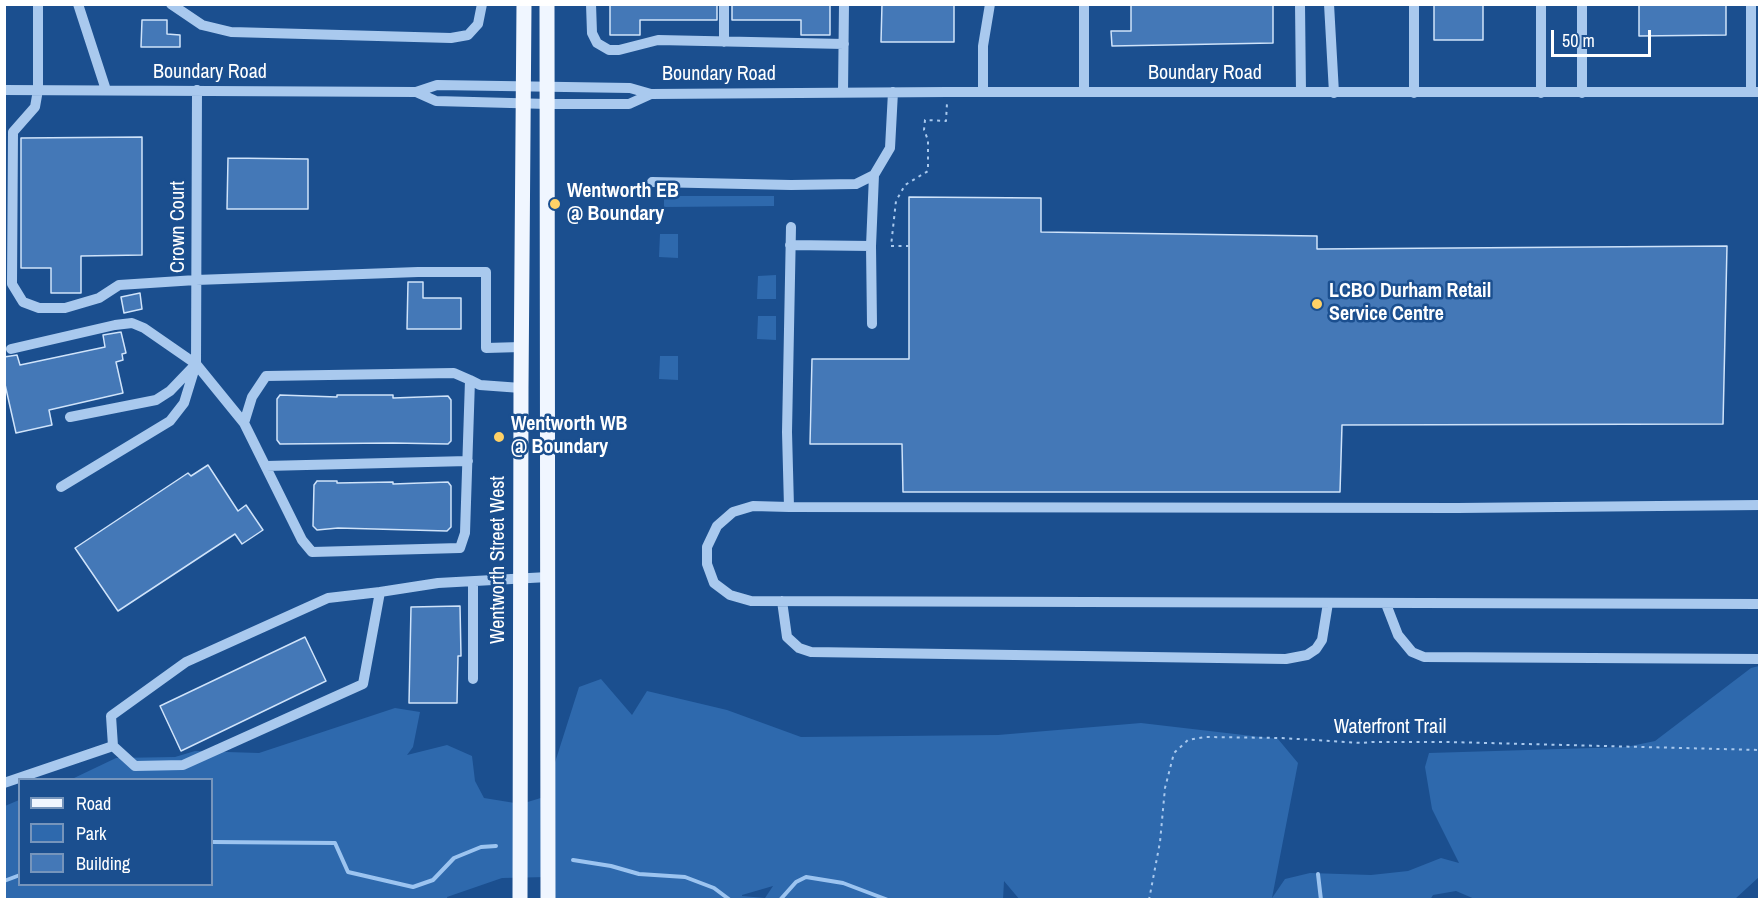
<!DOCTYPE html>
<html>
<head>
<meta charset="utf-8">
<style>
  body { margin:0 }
  #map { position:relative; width:1764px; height:904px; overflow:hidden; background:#1b4f8f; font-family:"Archivo Narrow",sans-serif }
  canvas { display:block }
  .frame { position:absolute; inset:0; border:6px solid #fff; pointer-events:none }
  .legend { position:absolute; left:18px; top:778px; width:195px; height:108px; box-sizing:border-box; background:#1b4f8f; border:2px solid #7695bc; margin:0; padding:8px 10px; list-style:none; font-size:18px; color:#fff }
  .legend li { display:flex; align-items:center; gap:12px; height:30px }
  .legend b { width:30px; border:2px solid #7695bc }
  .scale { position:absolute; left:1551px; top:30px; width:100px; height:27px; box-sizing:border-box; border:3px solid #fff; border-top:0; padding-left:8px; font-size:18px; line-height:21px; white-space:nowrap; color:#fff; -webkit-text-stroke:4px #1b4f8f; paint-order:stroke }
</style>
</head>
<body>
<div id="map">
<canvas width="1764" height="904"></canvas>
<div class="frame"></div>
<ul class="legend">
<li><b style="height:8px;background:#f0f6ff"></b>Road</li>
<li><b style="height:16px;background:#2e69ad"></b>Park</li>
<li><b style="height:16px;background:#4478b7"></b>Building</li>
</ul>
<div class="scale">50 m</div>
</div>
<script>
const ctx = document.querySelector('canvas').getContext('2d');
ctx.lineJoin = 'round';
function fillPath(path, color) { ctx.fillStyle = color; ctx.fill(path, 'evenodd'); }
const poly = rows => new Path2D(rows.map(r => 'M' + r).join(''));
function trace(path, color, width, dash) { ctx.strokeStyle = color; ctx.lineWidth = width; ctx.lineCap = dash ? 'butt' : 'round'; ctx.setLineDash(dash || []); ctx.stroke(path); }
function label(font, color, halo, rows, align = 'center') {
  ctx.font = font + ' "Archivo Narrow",sans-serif'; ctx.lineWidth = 5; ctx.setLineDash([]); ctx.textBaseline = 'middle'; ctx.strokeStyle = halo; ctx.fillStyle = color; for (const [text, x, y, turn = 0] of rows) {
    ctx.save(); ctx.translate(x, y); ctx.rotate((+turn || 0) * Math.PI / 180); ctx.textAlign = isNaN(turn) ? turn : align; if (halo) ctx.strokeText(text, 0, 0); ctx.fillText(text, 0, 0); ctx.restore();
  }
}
fillPath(poly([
  [664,196,774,196,774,206,664,207],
  [660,234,678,234,678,258,659,257],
  [776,275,776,299,757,299,758,276],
  [758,316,776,316,776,340,757,339],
  [660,356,678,356,678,380,659,379],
  [1759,666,1759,877,1735,899,1477,900,1456,891,1433,895,1430,900,1020,900,1004,881,1003,900,548,900,548,877,502,878,447,897,448,900,5,900,5,806,19,800,20,884,212,884,212,780,72,779,116,758,175,757,195,751,259,753,395,708,420,712,413,747,407,755,447,745,472,756,475,781,484,798,521,804,544,797,579,687,601,679,632,715,647,691,727,710,801,737,998,735,1141,723,1278,739,1298,763,1272,898,1285,879,1310,873,1371,875,1408,871,1441,858,1459,863,1432,809,1425,767,1429,753,1626,747,1655,741,1751,668],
  [773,886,765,898,742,896,742,895]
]), '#2e69ad');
trace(poly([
  [212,842,335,843,348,872,413,887,433,880,454,858,481,847,496,846],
  [573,860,611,866,639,874,685,877,714,888,730,900],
  [1318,874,1321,900],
  [4,881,20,875],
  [780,900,796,882,806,877,843,883,888,900]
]), '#9cc4f0', 4);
const building = poly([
  [610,4,717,4,717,20,640,20,640,35,610,35,610,4],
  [732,4,830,4,830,35,801,35,801,20,732,20,732,4],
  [882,4,954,4,954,42,881,42,882,4],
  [1131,4,1273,4,1273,43,1112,46,1111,31,1131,31,1131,4],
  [1434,4,1483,4,1483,40,1434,40,1434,4],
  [1639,4,1726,4,1726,35,1639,36,1639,4],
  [142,20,167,20,167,34,180,35,180,47,141,47,142,20],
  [142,137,142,255,81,256,81,293,51,293,51,268,21,268,21,138,142,137],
  [228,158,308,159,308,209,227,209,228,158],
  [909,197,1041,198,1041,232,1317,236,1317,249,1727,246,1723,424,1342,425,1340,492,903,492,902,444,810,444,812,359,909,359,909,197],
  [408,282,423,282,423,298,461,298,461,329,407,329,408,282],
  [140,293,142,309,124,313,121,297,140,293],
  [121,332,126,353,122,354,123,360,116,362,123,393,49,410,52,425,16,433,4,380,4,357,17,355,20,365,105,347,103,335,121,332],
  [280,395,337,397,337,395,393,395,393,398,448,396,451,400,451,441,448,444,393,443,280,444,277,440,277,399,280,395],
  [208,465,238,511,246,505,263,530,242,544,235,534,118,611,75,548,188,473,191,476,208,465],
  [317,481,337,481,337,483,393,482,393,484,448,482,451,486,451,527,447,531,338,528,317,530,313,526,314,485,317,481],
  [460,606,461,656,458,656,457,703,409,703,411,607,460,606],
  [305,637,326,681,181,751,160,706,305,637]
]);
fillPath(building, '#4478b7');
trace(building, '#cfe3fa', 1.5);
trace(poly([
  [909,246,891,246,896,201,905,185,928,171,928,140,924,130,925,120,946,121,947,103],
  [1149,900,1160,842,1165,788,1174,753,1188,740,1205,737,1282,738,1362,743,1372,742,1448,742,1760,750]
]), '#a9c9ee', 2, [3, 4.5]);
trace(poly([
  [38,4,38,90,35,107,13,132,12,284,23,302,39,308,65,308,99,298,119,285,196,280,418,272,486,272,486,348,521,347],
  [78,4,106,90],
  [171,4,202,25,231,32,451,38,468,35,478,24,482,4],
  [591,4,592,33,597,43,609,50,619,50,658,40,844,44],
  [1084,4,1084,92],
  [1300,4,1301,92],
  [1329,4,1334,93],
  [1541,4,1541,93],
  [1582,4,1582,93],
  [724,42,724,4],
  [4,90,416,92,437,85,630,88,651,94,947,92,1760,92],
  [416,92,436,101,548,104,629,104,651,94],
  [843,92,844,4],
  [983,92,983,46,990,4],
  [1751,92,1751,4],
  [1414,93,1414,4],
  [652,182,791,185,856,184,874,175,890,148,893,92],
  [791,227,787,432,789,507,1457,508,1760,505],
  [790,245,871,246,874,175],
  [871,246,872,324],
  [11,349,115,325,132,323,144,328,196,364,244,423,302,540,312,552,460,548,465,533,470,380,454,373,266,376,252,397,244,423],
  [470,380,480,385,521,388],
  [70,417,156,400,170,391,194,366],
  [266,466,468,461],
  [61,487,170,421,184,403,196,364,197,90],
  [789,507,753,506,733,512,717,526,707,547,707,564,714,583,730,595,751,601,1760,604],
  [380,592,328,598,186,662,111,716,113,746,135,766,183,765,363,684,380,592,438,583,548,577],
  [782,601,787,637,799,648,811,652,1286,659,1307,655,1316,649,1322,640,1328,603],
  [1386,604,1398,635,1412,652,1424,657,1760,659],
  [473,679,473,582],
  [4,783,113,746]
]), '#a9c9ee', 10);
trace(poly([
  [547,4,548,900],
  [520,900,521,388,524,4]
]), '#f0f6ff', 15);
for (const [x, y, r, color] of [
  [555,204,6,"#ffd166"],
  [1317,304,6,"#ffd166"],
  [499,437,6,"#ffd166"]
]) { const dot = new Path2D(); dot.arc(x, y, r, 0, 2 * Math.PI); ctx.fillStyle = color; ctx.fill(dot); trace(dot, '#1b4f8f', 2); }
label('20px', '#fff', '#1b4f8f', [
  ["Boundary Road",210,73],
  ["Boundary Road",1205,74],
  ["Boundary Road",719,75],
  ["Crown Court",179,227,-90],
  ["Wentworth Street West",499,560,-90],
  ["Waterfront Trail",1390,728]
]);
label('bold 20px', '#fff', '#1b4f8f', [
  ["Wentworth EB",567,192],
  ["@ Boundary",567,215],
  ["LCBO Durham Retail",1329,292],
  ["Service Centre",1329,315],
  ["Wentworth WB",511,425],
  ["@ Boundary",511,448]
], 'left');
</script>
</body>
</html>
